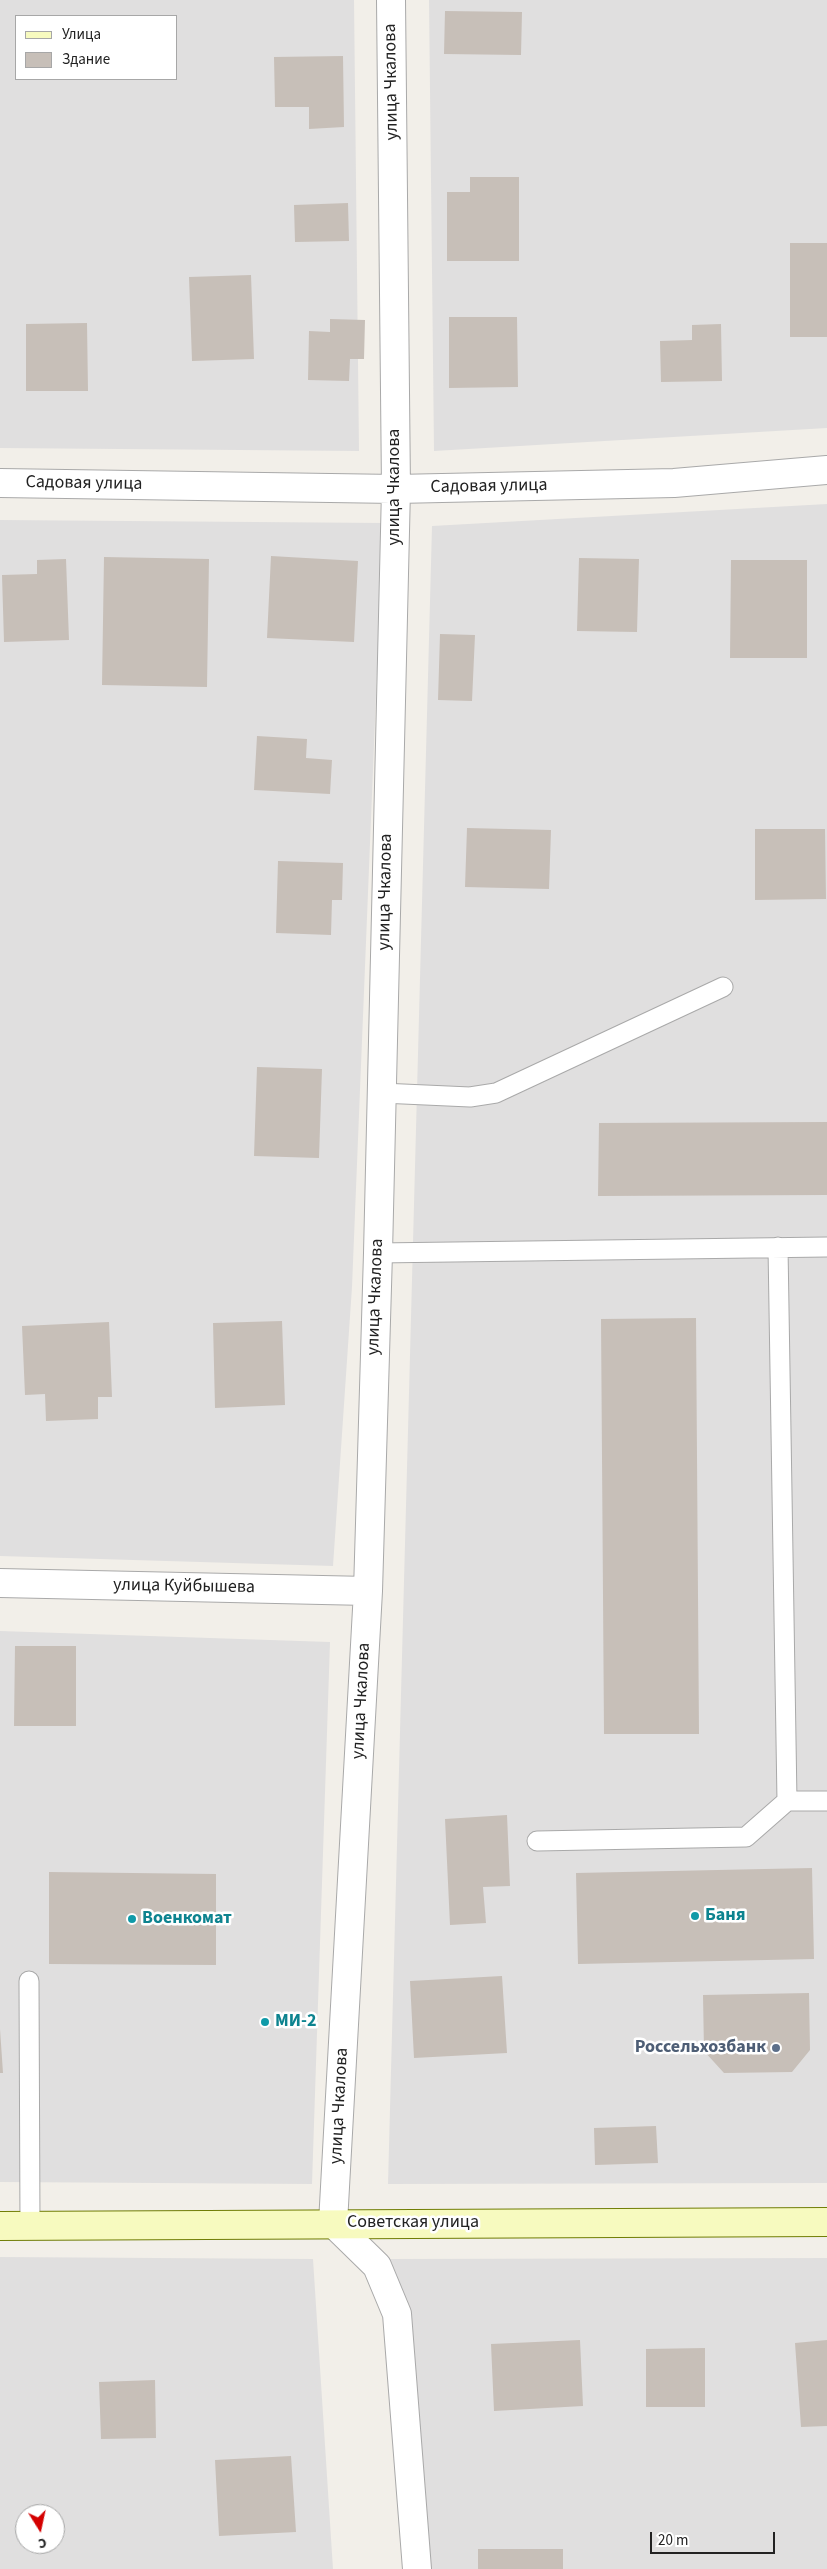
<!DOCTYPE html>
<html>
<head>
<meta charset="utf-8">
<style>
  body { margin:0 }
  #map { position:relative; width:827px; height:2569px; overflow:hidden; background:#f2efe9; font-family:"Source Sans 3",sans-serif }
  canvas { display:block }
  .legend { position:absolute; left:15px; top:15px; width:162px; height:65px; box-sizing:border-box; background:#fff; border:1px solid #a7a7a7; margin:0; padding:6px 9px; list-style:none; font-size:15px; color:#222 }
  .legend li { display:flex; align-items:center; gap:10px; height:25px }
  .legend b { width:25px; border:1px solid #a7a7a7 }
  .north { position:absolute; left:15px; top:2504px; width:50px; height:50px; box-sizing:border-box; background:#fff; border:1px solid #a7a7a7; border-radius:50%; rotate:170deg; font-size:14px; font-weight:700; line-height:20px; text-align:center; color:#222 }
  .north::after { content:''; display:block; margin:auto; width:18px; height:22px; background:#d40000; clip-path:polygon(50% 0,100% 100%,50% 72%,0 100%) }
  .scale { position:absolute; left:650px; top:2532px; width:125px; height:22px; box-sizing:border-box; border:2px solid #222; border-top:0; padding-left:6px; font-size:15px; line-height:18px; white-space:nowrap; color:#222; -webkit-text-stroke:4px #fff; paint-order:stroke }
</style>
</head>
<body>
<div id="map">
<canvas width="827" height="2569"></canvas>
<ul class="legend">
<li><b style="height:6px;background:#f7fabf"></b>Улица</li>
<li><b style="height:14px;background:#c7bfb8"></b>Здание</li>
</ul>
<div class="north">С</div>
<div class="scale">20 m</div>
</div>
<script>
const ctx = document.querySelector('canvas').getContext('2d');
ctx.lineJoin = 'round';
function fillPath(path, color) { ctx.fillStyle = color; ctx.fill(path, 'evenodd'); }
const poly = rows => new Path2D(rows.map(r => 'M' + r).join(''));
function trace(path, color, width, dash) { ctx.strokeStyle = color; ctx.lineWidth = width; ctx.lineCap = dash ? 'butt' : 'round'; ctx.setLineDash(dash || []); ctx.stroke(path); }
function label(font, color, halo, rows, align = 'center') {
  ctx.font = font + ' "Source Sans 3",sans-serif'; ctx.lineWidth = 5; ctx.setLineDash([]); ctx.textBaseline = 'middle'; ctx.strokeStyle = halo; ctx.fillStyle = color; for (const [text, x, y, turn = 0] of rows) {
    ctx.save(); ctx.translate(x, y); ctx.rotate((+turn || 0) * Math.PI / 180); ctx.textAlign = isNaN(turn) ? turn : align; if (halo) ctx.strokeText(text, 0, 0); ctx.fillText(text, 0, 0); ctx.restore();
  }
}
fillPath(poly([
  [0,0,354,0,359,451,0,448],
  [16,16,176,16,176,79,16,79],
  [429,0,827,0,827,428,434,451],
  [827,504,827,2183,388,2184,432,526],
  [0,520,383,523,352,1287,333,1566,0,1556],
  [0,1631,330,1642,312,2184,0,2182],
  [0,2257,313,2259,333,2569,0,2569],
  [25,2514,55,2514,55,2544,25,2544],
  [827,2258,827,2569,408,2569,389,2259]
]), '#e0dfdf');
fillPath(poly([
  [445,11,522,12,521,55,444,54],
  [343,56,344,127,309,129,309,107,275,107,274,57],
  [470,177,519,177,519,261,447,261,447,192,470,192],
  [348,203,349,241,295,242,294,205],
  [790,243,827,243,827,337,790,337],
  [251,275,254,359,192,361,189,277],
  [449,317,517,317,518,387,449,388],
  [330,319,365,320,364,359,350,359,349,381,308,380,309,331,330,332],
  [87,323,88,391,26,391,26,324],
  [721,324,722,381,661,382,660,341,692,340,692,325],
  [271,556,358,561,354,642,267,638],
  [104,557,209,559,207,687,102,685],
  [579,558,639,559,637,632,577,631],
  [66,559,69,640,4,642,2,575,37,574,37,560],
  [731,560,807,560,807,658,730,658],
  [440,634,475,635,472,701,438,700],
  [257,736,307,739,306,758,332,760,330,794,254,790],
  [467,828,551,830,549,889,465,887],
  [755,829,825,829,826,899,755,900],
  [278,861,343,863,342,900,332,900,331,935,276,933],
  [257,1067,322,1069,319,1158,254,1156],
  [827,1122,827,1195,598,1196,599,1123],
  [696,1318,699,1734,604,1734,601,1319],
  [282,1321,285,1405,215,1408,213,1323],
  [109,1322,112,1397,98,1397,98,1419,46,1421,45,1394,25,1395,22,1326],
  [15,1646,76,1646,76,1726,14,1726],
  [507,1815,510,1886,483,1887,486,1923,450,1925,445,1819],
  [812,1868,814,1959,578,1964,576,1873],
  [49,1872,216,1874,216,1965,49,1964],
  [502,1976,507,2053,414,2058,410,1981],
  [809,1993,810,2050,792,2072,724,2073,704,2051,703,1995],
  [0,2029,3,2073,0,2073],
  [656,2126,658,2163,595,2165,594,2128],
  [580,2340,583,2406,494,2411,491,2344],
  [827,2340,827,2426,801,2427,795,2343],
  [705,2348,705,2407,646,2407,646,2349],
  [155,2380,156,2438,101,2439,99,2382],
  [291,2456,296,2532,219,2536,215,2460],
  [478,2549,563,2549,563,2569,478,2569]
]), '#c7bfb8');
const lane = poly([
  [381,1093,470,1097,496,1093,723,987],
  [778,1247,787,1801,827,1801],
  [378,1253,827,1247],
  [537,1841,746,1837,787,1801],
  [29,1981,30,2226]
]);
const street = poly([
  [391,0,396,489,378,1253,368,1591,333,2223,377,2266,397,2314,417,2569],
  [0,483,396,489,674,483,827,470],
  [0,1583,368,1591]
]);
const secondary = poly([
  [0,2226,827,2222]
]);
trace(lane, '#a9a9a9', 21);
trace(street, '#a9a9a9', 30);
trace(secondary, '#707d05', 30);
trace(lane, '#fff', 19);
trace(street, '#fff', 28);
trace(secondary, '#f7fabf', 28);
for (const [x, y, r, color] of [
  [695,1916,5,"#0f9aa8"],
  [132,1919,5,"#0f9aa8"],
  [265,2022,5,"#0f9aa8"],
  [776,2048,5,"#5c6f8a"]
]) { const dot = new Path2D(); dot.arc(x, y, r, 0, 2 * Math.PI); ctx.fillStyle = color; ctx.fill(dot); trace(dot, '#fff', 2); }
label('18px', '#222', '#fff', [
  ["улица Чкалова",392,82,-91],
  ["Садовая улица",84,484,1],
  ["улица Чкалова",395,487,-90],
  ["Садовая улица",489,487,-1],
  ["улица Чкалова",386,892,-89],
  ["улица Чкалова",376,1297,-88],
  ["улица Куйбышева",184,1587,1],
  ["улица Чкалова",362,1701,-87],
  ["улица Чкалова",340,2106,-87],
  ["Советская улица",413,2223]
]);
label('bold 18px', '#0d838f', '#fff', [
  ["Баня",705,1916],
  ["Военкомат",142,1919],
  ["МИ-2",275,2022]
], 'left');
label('bold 18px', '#4e5e75', '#fff', [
  ["Россельхозбанк",766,2048]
], 'right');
</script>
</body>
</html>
